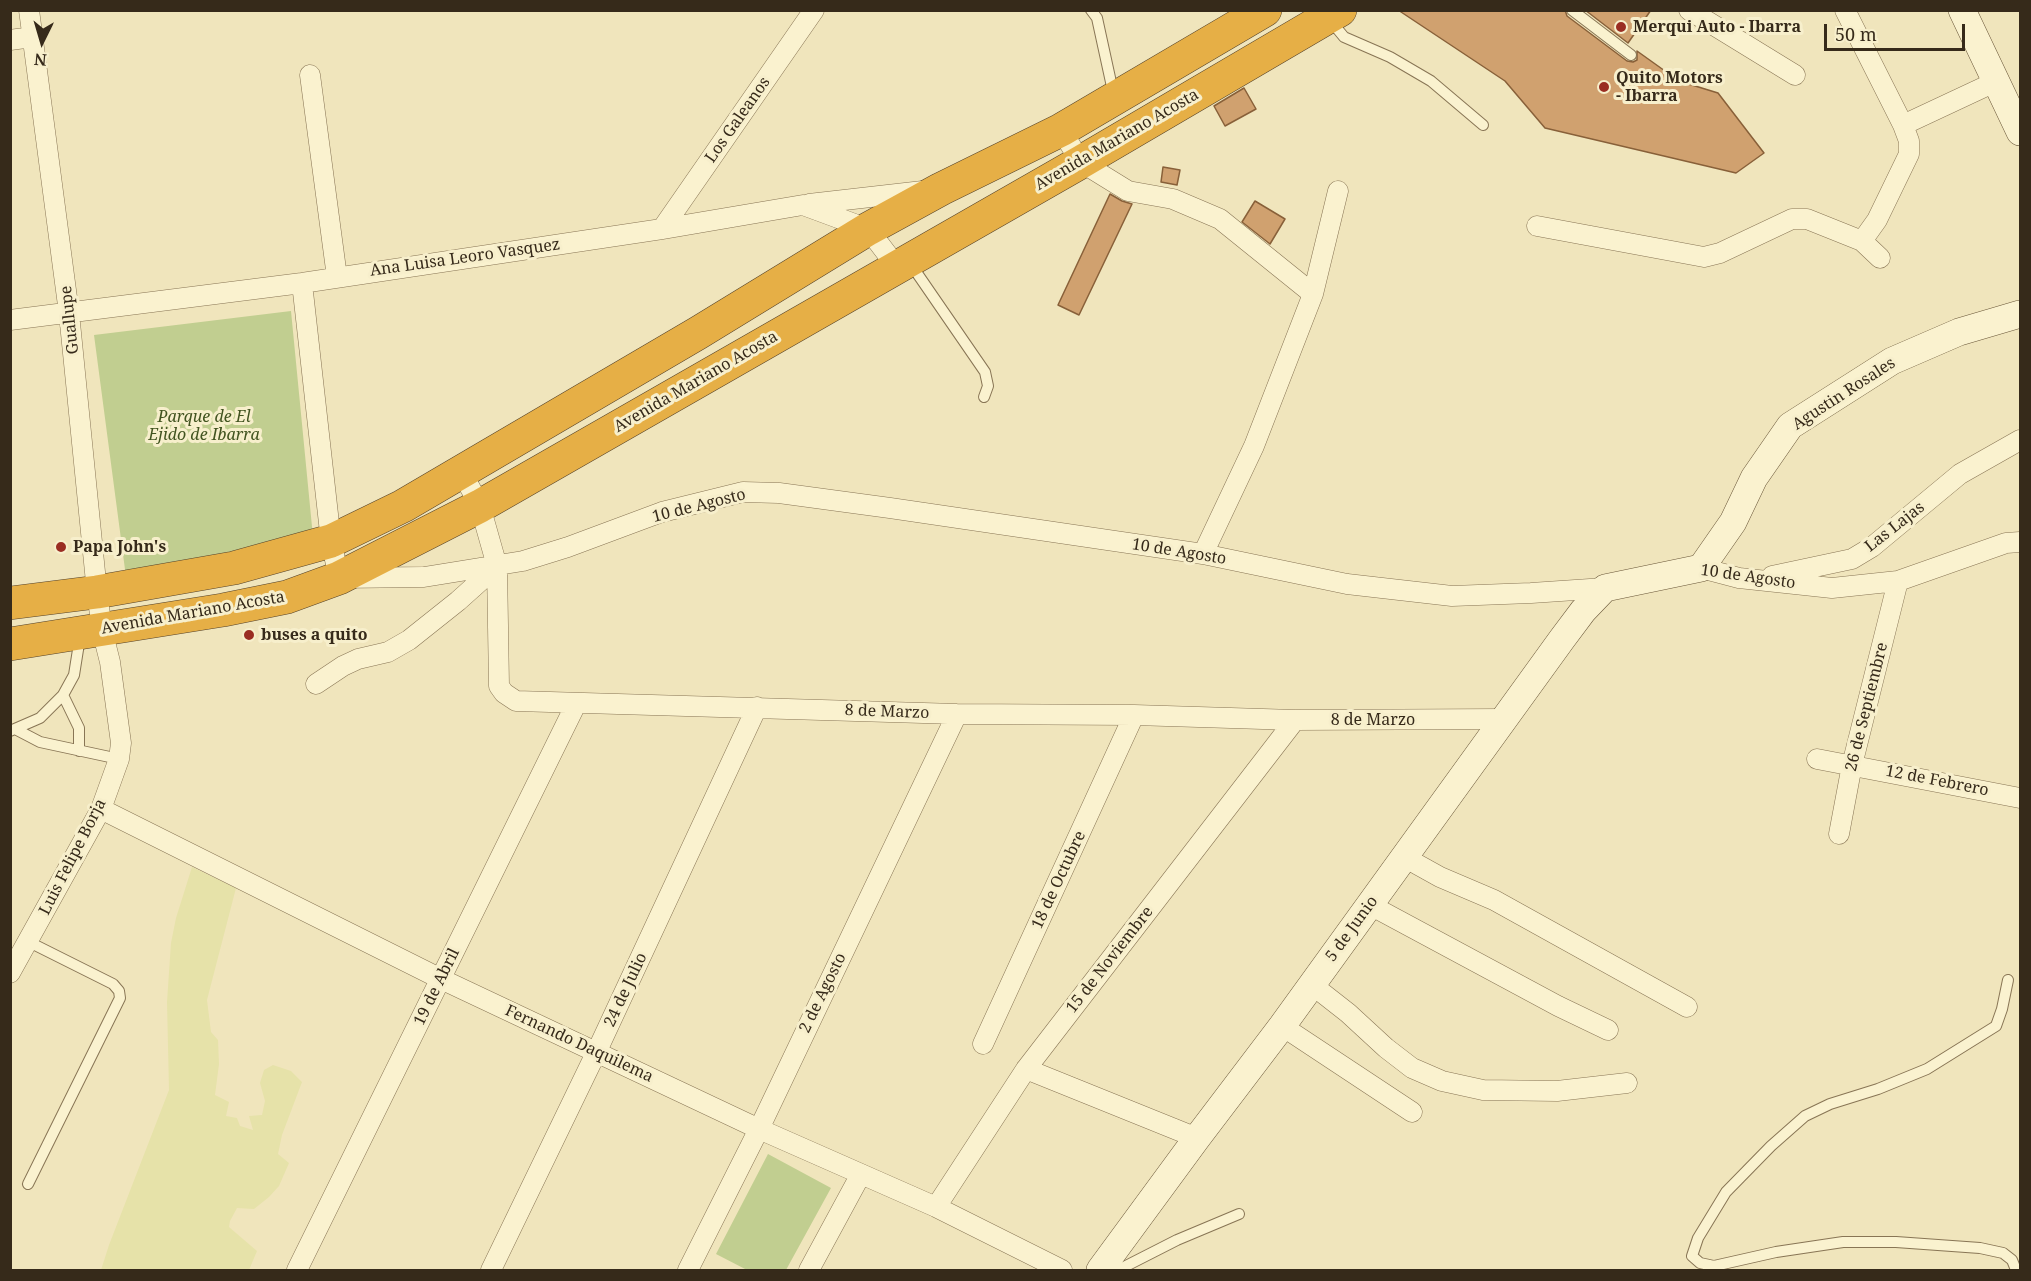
<!DOCTYPE html>
<html>
<head>
<meta charset="utf-8">
<style>
  body { margin:0 }
  #map { position:relative; width:2031px; height:1281px; overflow:hidden; background:#f0e5bc; font-family:"Noto Serif",serif }
  canvas { display:block }
  .frame { position:absolute; inset:0; border:12px solid #362a1a; pointer-events:none }
  .north { position:absolute; left:12px; top:12px; width:60px; height:60px; -webkit-text-stroke:4px #f7efcc; paint-order:stroke; rotate:185deg; font-size:16px; font-weight:700; line-height:24px; text-align:center; color:#362a1a }
  .north::after { content:''; display:block; margin:auto; width:21px; height:27px; background:#362a1a; clip-path:polygon(50% 0,100% 100%,50% 72%,0 100%) }
  .scale { position:absolute; left:1824px; top:24px; width:141px; height:27px; box-sizing:border-box; border:3px solid #362a1a; border-top:0; padding-left:8px; font-size:18px; line-height:21px; white-space:nowrap; color:#362a1a; -webkit-text-stroke:4px #f7efcc; paint-order:stroke }
</style>
</head>
<body>
<div id="map">
<canvas width="2031" height="1281"></canvas>
<div class="frame"></div>
<div class="north">N</div>
<div class="scale">50 m</div>
</div>
<script>
const ctx = document.querySelector('canvas').getContext('2d');
ctx.lineJoin = 'round';
function fillPath(path, color) { ctx.fillStyle = color; ctx.fill(path, 'evenodd'); }
const poly = rows => new Path2D(rows.map(r => 'M' + r).join(''));
function trace(path, color, width, dash) { ctx.strokeStyle = color; ctx.lineWidth = width; ctx.lineCap = dash ? 'butt' : 'round'; ctx.setLineDash(dash || []); ctx.stroke(path); }
function label(font, color, halo, rows, align = 'center') {
  ctx.font = font + ' "Noto Serif",serif'; ctx.lineWidth = 6; ctx.setLineDash([]); ctx.textBaseline = 'middle'; ctx.strokeStyle = halo; ctx.fillStyle = color; for (const [text, x, y, turn = 0] of rows) {
    ctx.save(); ctx.translate(x, y); ctx.rotate((+turn || 0) * Math.PI / 180); ctx.textAlign = isNaN(turn) ? turn : align; if (halo) ctx.strokeText(text, 0, 0); ctx.fillText(text, 0, 0); ctx.restore();
  }
}
fillPath(poly([
  [192,867,236,888,207,1000,211,1032,218,1040,219,1064,215,1095,229,1102,226,1116,237,1118,240,1126,253,1130,249,1116,262,1115,265,1101,260,1083,264,1070,273,1065,291,1071,302,1082,282,1135,278,1154,289,1163,279,1186,269,1197,254,1209,237,1208,230,1221,229,1227,257,1251,249,1270,101,1270,109,1245,169,1090,167,1002,171,943,176,918]
]), '#e6e2a9');
fillPath(poly([
  [291,311,313,537,126,577,94,335],
  [768,1154,831,1188,786,1270,747,1270,716,1254]
]), '#c1ce90');
const building = poly([
  [1398,10,1565,10,1567,16,1627,61,1633,62,1637,60,1637,51,1679,81,1718,93,1764,153,1736,173,1545,128,1505,81,1398,10],
  [1585,10,1651,10,1628,43,1585,10],
  [1244,88,1256,109,1225,126,1214,106,1244,88],
  [1163,167,1180,170,1177,185,1161,182,1163,167],
  [1110,194,1122,201,1132,204,1079,315,1058,305,1110,194],
  [1255,201,1285,219,1270,244,1242,222,1255,201]
]);
fillPath(building, '#d0a16f');
trace(building, '#886039', 1.5);
const lane = poly([
  [1091,10,1097,18,1114,96],
  [1572,10,1631,55],
  [1330,20,1344,37,1390,57,1431,81,1483,125],
  [910,263,985,372,988,386,984,397],
  [63,695,79,728,79,751],
  [17,730,40,742,119,759],
  [10,731,40,718,63,695,74,675,80,637],
  [2008,980,2002,1009,1996,1026,1927,1069,1878,1089,1830,1104,1805,1116,1771,1146,1726,1192,1698,1238,1692,1256,1700,1263,1714,1266,1776,1252,1843,1242,1896,1242,1980,1248,2003,1253,2012,1260,2016,1270],
  [28,1184,120,998,119,991,113,984,29,942],
  [1110,1270,1122,1268,1177,1240,1239,1214]
]);
const street = poly([
  [1689,10,1795,75],
  [1845,10,1903,125,1909,141,1909,154,1877,220,1862,241],
  [10,40,32,37],
  [310,75,337,277],
  [1903,125,1997,81],
  [1061,130,1081,162,1128,191,1173,199,1220,219,1313,294],
  [809,204,923,191],
  [1537,226,1704,257,1720,253,1792,219,1807,219,1862,241,1880,258],
  [662,229,814,10],
  [302,283,331,541,339,578,424,577,523,561,568,547,662,512,743,492,779,493,890,508,1203,554,1347,584,1452,596,1531,593,1605,588],
  [10,320,302,283,662,229,803,205,868,229,897,267],
  [461,471,480,506,497,566,499,686,504,693,516,701,957,714,1134,715,1295,720,1504,719],
  [1203,554,1254,446,1313,294,1338,191],
  [1701,568,1739,578,1832,588,1898,581,2006,543,2020,542],
  [1772,576,1852,559,1872,547,1960,474,2020,440],
  [316,684,343,666,358,659,388,652,409,640,458,601,497,566],
  [1817,759,2020,798],
  [101,809,441,979,759,1129,936,1207,1062,1270],
  [1839,834,1852,765,1898,581],
  [1404,857,1440,877,1494,900,1687,1007],
  [1370,905,1558,1006,1608,1030],
  [10,973,101,809,119,759,121,743,110,662,102,630,97,592,69,313,29,10],
  [1311,984,1348,1013,1386,1048,1412,1068,1442,1081,1483,1090,1557,1091,1627,1083],
  [1282,1026,1412,1112],
  [983,1044,1134,715],
  [1026,1069,1197,1138],
  [936,1207,1026,1069,1295,720],
  [297,1270,576,704],
  [491,1270,596,1053,757,707],
  [688,1270,759,1129,957,714],
  [809,1270,861,1174]
]);
const secondary = poly([
  [1962,10,2020,132],
  [1100,1270,1197,1138,1282,1026,1562,639,1583,611,1605,588,1701,568,1733,522,1754,478,1790,426,1892,361,1959,332,2020,314]
]);
const highway = poly([
  [10,603,97,592,234,568,331,541,403,506,698,333,868,229,941,189,1061,130,1265,10],
  [10,644,223,610,287,597,339,578,480,506,1081,162,1340,10]
]);
trace(lane, '#887555', 12);
trace(street, '#887555', 21);
trace(secondary, '#695638', 28);
trace(highway, '#55422a', 34);
trace(lane, '#faf2cf', 10);
trace(street, '#faf2cf', 20);
trace(secondary, '#faf2cf', 27);
trace(highway, '#e6af46', 33);
for (const [x, y, r, color] of [
  [1621,27,6,"#9a2d22"],
  [1604,87,6,"#9a2d22"],
  [61,547,6,"#9a2d22"],
  [249,635,6,"#9a2d22"]
]) { const dot = new Path2D(); dot.arc(x, y, r, 0, 2 * Math.PI); ctx.fillStyle = color; ctx.fill(dot); trace(dot, '#f7efcc', 2); }
label('bold 16px', '#362a1a', '#f7efcc', [
  ["Merqui Auto - Ibarra",1633,27],
  ["Quito Motors",1616,78],
  ["- Ibarra",1616,96],
  ["Papa John's",73,547],
  ["buses a quito",261,635]
], 'left');
label('16px', '#362a1a', '#f7efcc', [
  ["Los Galeanos",738,120,-55],
  ["Avenida Mariano Acosta",1117,140,-30],
  ["Ana Luisa Leoro Vasquez",465,258,-8],
  ["Guallupe",70,320,-96],
  ["Avenida Mariano Acosta",696,382,-30],
  ["Agustin Rosales",1844,394,-33],
  ["10 de Agosto",699,506,-14],
  ["Las Lajas",1895,527,-38],
  ["10 de Agosto",1179,552,9],
  ["10 de Agosto",1748,577,8],
  ["Avenida Mariano Acosta",193,613,-10],
  ["26 de Septiembre",1867,707,-76],
  ["8 de Marzo",887,712,2],
  ["8 de Marzo",1373,720],
  ["12 de Febrero",1937,781,11],
  ["Luis Felipe Borja",73,857,-63],
  ["18 de Octubre",1059,880,-65],
  ["5 de Junio",1352,929,-54],
  ["15 de Noviembre",1110,960,-52],
  ["19 de Abril",437,987,-64],
  ["24 de Julio",626,990,-65],
  ["2 de Agosto",823,993,-64],
  ["Fernando Daquilema",579,1044,25]
]);
label('italic 16px', '#425420', '#f7efcc', [
  ["Parque de El",204,417],
  ["Ejido de Ibarra",204,435]
]);
</script>
</body>
</html>
